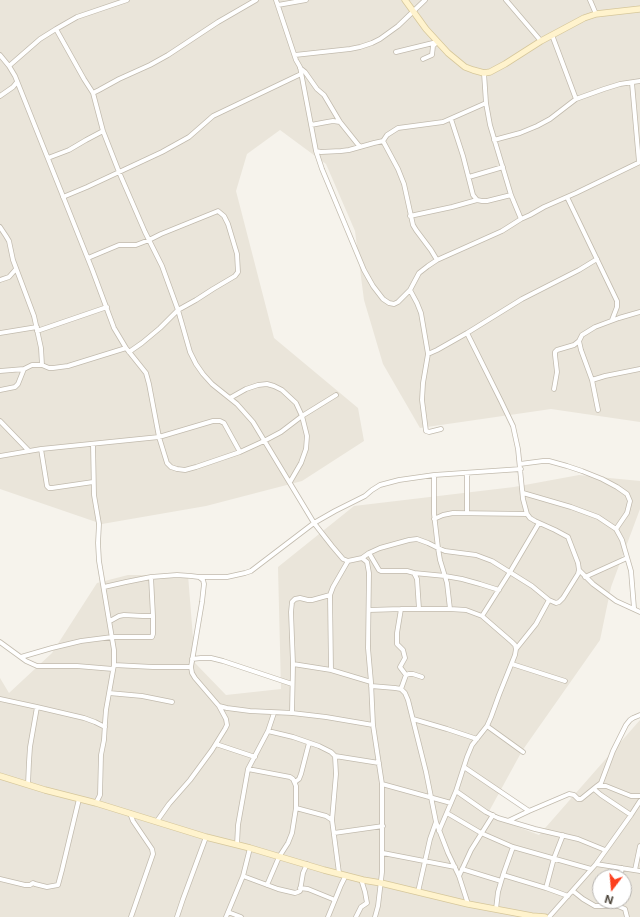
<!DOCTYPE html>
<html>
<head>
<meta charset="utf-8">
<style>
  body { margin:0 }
  #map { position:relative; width:640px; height:917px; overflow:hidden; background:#f6f3ec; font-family:Inter,sans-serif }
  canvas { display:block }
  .north { position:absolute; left:592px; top:869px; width:40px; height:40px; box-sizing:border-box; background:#fff; border:1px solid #b7b4b0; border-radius:50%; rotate:196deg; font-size:11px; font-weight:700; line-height:16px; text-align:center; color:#4b4439 }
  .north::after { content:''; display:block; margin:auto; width:14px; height:18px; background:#fc3f1d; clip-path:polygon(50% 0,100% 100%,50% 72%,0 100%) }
</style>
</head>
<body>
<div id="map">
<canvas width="640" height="917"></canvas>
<div class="north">N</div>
</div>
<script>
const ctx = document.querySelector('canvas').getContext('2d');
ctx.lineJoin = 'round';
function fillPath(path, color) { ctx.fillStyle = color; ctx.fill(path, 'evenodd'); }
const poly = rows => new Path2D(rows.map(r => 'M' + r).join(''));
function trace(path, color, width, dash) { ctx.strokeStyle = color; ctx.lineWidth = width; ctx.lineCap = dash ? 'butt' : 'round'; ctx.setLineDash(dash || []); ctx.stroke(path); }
fillPath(poly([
  [0,0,640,0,640,422,551,409,420,428,383,364,364,300,355,231,326,164,280,130,247,154,236,191,274,338,358,408,364,441,302,481,206,506,102,524,0,489],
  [579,475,640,481,640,509,611,587,600,640,522,751,487,815,539,835,640,720,640,917,0,917,0,678,9,693,52,653,97,583,128,575,188,575,195,663,226,695,281,689,278,567,354,506,514,487],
  [600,877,624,877,624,901,600,901]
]), '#eae5da');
const street = poly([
  [276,0,296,60,300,67,316,151,322,169,364,270,373,286,383,299,389,303,394,304,398,302,410,290,419,273,428,266,437,260,502,231,521,219,530,215,544,207,576,193,640,162],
  [506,0,541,41],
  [590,0,596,14],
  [278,5,306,0],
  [56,29,84,79,93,93,103,131,119,172,145,232,162,266,178,310,190,352,196,364,203,374,212,384,237,404,253,422,314,523,332,546,343,559,348,561,362,558,367,562,369,573,368,648,371,682,373,725,382,784,382,872,378,906,375,917],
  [552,35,576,99],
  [396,52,437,42],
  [0,55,9,66,15,76,92,269,114,328,126,348,146,373,149,384,159,437,167,463,171,467,177,469,185,470,196,467,240,452,264,441,281,432,302,416,336,395],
  [295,55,350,49,360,47,372,43,380,39,398,26,425,0],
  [423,59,432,55,433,46,437,42],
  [9,66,40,39,56,29,77,17,127,0],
  [300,68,305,72,317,89,324,95,340,122,360,147],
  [484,73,486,103,490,125,511,195,521,219],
  [632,83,639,162],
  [93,93,99,90,119,79,150,65,168,55,218,22,256,0],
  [0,96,13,87,17,82],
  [451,119,463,156,473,195,477,200,482,201,487,201,511,195],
  [311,125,327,122,333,121,340,122],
  [494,140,520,133,537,126,550,119,576,99,604,89,620,84,640,81],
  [383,141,398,169,404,184,413,225,416,230,431,250,437,260],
  [316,151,321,152,341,151,349,150,374,143,383,141,387,135,398,128,443,122,486,103],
  [48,158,69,150,86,140,103,131],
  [469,177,503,167],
  [63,197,87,187,162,152,189,137,213,116,301,74],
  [567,197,617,301,617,307,612,320],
  [410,216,452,207,477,200],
  [0,227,6,236,9,241,13,260,34,316,41,348,42,365],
  [88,258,119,245,136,245,149,240,161,234,218,211,224,216,228,224,237,254,238,272,235,276,213,289,196,300,178,310,160,328,142,343,129,352],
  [0,280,9,277,16,269],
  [410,290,417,303,421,313,428,354,423,383,422,400,426,431,429,432,441,429],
  [37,331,107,307],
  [0,333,37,327],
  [428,354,437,350,467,333,522,299,579,270,597,259],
  [0,371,24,369],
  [592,380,605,376,640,369],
  [554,389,557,372,555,355,555,352,557,350,574,345,579,341],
  [0,390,15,387,18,384,24,369,32,365,42,365,49,368,53,368,68,366,126,348],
  [230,398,246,389,258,385,267,384,274,386,282,390,296,403,302,416,307,436,306,449,301,463,290,482],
  [598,410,592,380,581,350,579,341,582,335,595,327,619,318,640,312],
  [0,421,29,451],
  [93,444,94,495,99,524,98,543,99,561,114,650,114,665,106,710,105,723,104,740,101,755,100,795,96,803],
  [41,449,47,486,49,488,52,488,93,482],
  [0,456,41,449,159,437,213,421,220,421,224,423,240,452],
  [520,464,543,461,549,461,567,466,582,471,602,479,617,487,627,494,630,501,627,513,616,529],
  [434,475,434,514,438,548,440,560,447,583,450,609],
  [523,493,571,507,598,517,616,529,622,540,631,571,634,608],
  [467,513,467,473],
  [434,519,443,515,453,513,527,514],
  [369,553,379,570,381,571,407,571,414,573,417,579,419,609],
  [362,558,369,553,380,548,409,540,417,539,428,543,438,548,445,551,476,555,492,561,532,586,549,600,556,603,559,602,563,598,578,574,579,570,578,563,568,537,555,530,535,521,530,518,527,514,523,499,518,449,513,426,501,401,467,333],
  [579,570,593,584,616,601,640,612],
  [414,573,445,576,462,579,480,584,499,590],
  [199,577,227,577,245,573,251,571,314,523,335,511,365,496,372,490,380,485,399,480,434,475,521,469],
  [585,577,627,558],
  [104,587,126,582,151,577,177,575,191,576,199,577,203,580,204,584,202,602,191,667,192,673,195,678,219,706,227,708,250,711,292,713,326,717,373,725],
  [401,609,397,633,397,644,403,650,405,658,400,667,406,675],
  [369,610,401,609,450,609,466,610,482,616,512,642,515,645,516,649,515,655,499,695,491,717,487,726,472,745,467,757,456,791,439,831],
  [482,616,510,572,539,523],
  [110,621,119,616,124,615,143,616,153,616],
  [0,642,26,661,37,666,77,666,113,669],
  [516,649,536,624,549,600],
  [21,657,52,648,81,641,112,637,152,637,153,634,153,616,151,577],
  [192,659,201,658,211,658,223,661,292,684],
  [293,664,331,670,371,682],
  [512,664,565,681],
  [114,665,153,667,191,667],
  [331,670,330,595,333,587,348,561],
  [371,686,395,688,401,689,405,693,408,700,426,772,436,822,448,853,459,876,468,904],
  [401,689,406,675,409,674,413,674,422,677],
  [109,693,142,696,172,702],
  [0,699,37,707,84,718,95,722,105,727],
  [292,713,293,664,291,612,292,602,295,599,300,598,308,600,312,600,330,595],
  [413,719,447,729,477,739],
  [487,726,523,752],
  [268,731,293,737,319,746,331,752,335,756,336,774,332,820,339,873],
  [216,744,255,757],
  [335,756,379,763],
  [464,767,529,811],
  [248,769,290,777,293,779,296,786,296,808,292,833,288,843,279,857,267,885],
  [295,782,299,779,301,774,309,743],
  [28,784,29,762,30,747,37,707],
  [382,784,451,803],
  [597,786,601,783,613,751,626,725,630,720,633,718,640,715],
  [594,789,601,795,631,815],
  [456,791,486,812,498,818,535,829,578,839,605,850],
  [296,808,326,816,332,820],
  [130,813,133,821,152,849,153,854,131,917],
  [447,813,481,833,513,847,591,869],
  [157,821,169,804,190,780,212,750,225,729,227,725,226,719,219,706],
  [508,821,529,811,569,794,574,795,578,799,581,799,597,786,606,786,631,796,640,796],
  [334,833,383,826],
  [237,845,238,825,248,769,268,731,274,713],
  [383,853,455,867],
  [596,864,640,871],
  [462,869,501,881],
  [635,870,640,846],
  [503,875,546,888,568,896],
  [243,876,278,889,295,893,298,892,300,891,303,873,307,864],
  [459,876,471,850,493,815],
  [620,877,622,868],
  [0,879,25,885,30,885,33,883,35,884,47,887,58,885,62,870,79,799],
  [300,888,308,889,335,900],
  [546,888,554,858,563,835],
  [573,891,583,899,595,906,618,906,625,909,627,917],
  [418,892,430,839,436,822],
  [496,909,498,892,503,875,513,847],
  [228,912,241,917],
  [177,917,183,899,206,837],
  [226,917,243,876,250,848],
  [328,917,341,885,346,875],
  [356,917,361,907,367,903,365,892,361,879],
  [549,917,596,864,631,815,640,801]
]);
const secondary = poly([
  [405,0,426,29,448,53,465,67,473,70,484,73,490,72,505,64,541,41,584,18,596,14,640,9],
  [0,776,45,790,96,803,206,837,250,848,324,870,363,880,381,883,468,904,532,916,545,917]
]);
trace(street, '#c2bbae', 5.5);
trace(secondary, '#d6c79b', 7);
trace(street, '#fff', 4);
trace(secondary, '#fff3cd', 5.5);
</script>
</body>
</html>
